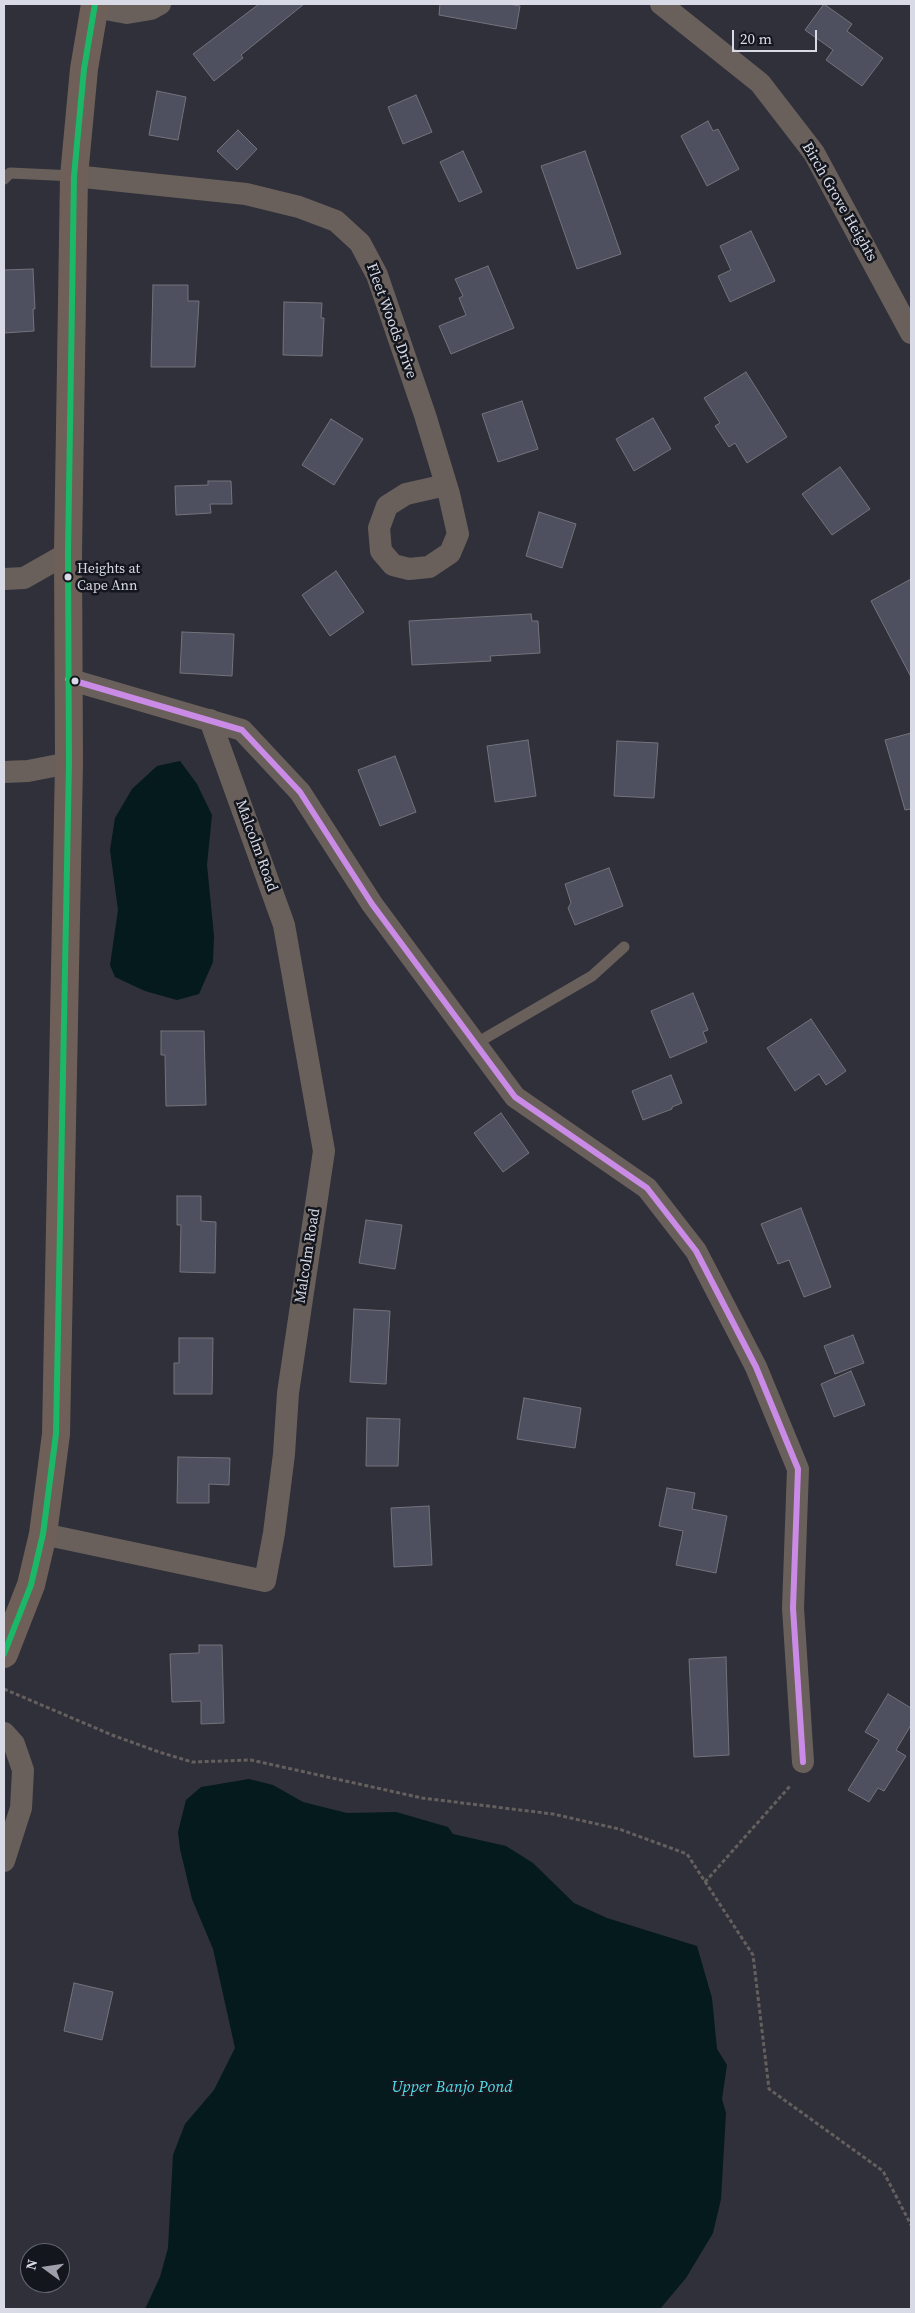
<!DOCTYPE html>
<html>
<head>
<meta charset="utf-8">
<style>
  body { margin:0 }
  #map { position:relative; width:915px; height:2313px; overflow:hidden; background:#2f303a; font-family:"Source Serif 4",serif }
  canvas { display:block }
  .frame { position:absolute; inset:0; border:5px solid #d8dae6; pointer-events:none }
  .north { position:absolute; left:20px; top:2243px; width:50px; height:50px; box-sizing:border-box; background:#14161e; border:1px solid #62646e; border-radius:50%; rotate:284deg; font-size:14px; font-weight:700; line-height:20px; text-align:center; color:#d8dae6 }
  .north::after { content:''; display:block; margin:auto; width:18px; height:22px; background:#9d9eaa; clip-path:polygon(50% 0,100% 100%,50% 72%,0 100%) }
  .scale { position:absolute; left:732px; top:30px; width:85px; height:22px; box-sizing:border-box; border:2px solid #d8dae6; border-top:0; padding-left:6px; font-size:15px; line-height:18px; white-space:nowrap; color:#d8dae6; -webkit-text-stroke:4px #14161e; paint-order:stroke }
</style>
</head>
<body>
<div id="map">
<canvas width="915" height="2313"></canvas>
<div class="frame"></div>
<div class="north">N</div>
<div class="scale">20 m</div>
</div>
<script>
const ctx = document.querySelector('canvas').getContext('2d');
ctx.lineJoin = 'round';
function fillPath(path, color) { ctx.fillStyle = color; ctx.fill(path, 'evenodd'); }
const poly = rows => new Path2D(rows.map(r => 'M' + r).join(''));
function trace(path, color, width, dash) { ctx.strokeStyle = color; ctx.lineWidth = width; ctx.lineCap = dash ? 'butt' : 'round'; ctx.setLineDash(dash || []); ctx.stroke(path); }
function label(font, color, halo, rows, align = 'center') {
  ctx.font = font + ' "Source Serif 4",serif'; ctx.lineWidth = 5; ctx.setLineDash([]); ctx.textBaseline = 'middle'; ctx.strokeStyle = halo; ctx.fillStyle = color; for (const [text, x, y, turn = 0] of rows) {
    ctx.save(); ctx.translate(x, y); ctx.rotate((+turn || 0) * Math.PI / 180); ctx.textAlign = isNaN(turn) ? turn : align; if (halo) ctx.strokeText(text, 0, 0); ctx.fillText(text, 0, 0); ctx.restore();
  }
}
fillPath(poly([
  [180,761,197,784,212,815,207,865,214,936,213,962,199,994,177,1000,145,991,115,977,110,965,118,910,110,850,115,818,132,789,157,766],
  [249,1779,273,1785,303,1802,347,1813,396,1812,448,1827,453,1834,506,1846,533,1863,574,1903,607,1918,697,1946,712,1998,717,2049,727,2065,722,2099,726,2113,721,2199,713,2233,686,2278,660,2309,145,2309,160,2277,168,2248,173,2155,185,2124,214,2090,235,2048,213,1949,192,1899,180,1849,178,1832,186,1800,201,1787]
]), '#041a1d');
const building = poly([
  [259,4,304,4,241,55,243,58,214,81,193,54,259,4],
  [440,4,509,4,520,6,516,29,439,15,440,4],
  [824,4,852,24,847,31,883,58,862,86,826,60,833,50,805,30,824,4],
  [157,91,186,97,178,140,149,135,157,91],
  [416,95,432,132,403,144,388,107,416,95],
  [708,121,713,131,718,129,739,169,707,186,681,136,708,121],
  [238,130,257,149,237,170,217,151,238,130],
  [463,151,482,192,459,202,440,162,463,151],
  [585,151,621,254,577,269,541,166,585,151],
  [751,231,775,281,730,302,718,276,731,270,720,246,751,231],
  [488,266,514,328,451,354,439,326,466,315,459,298,463,296,455,279,488,266],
  [33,269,35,309,33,309,34,331,4,333,4,270,33,269],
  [153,285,188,285,188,301,199,301,195,367,151,367,153,285],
  [284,302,322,303,321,318,324,318,322,356,283,355,284,302],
  [746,372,787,437,747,463,735,443,729,447,715,426,720,423,704,398,746,372],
  [522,401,538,449,498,462,482,414,522,401],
  [653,418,671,449,634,471,616,439,653,418],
  [331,419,363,439,334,485,302,465,331,419],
  [840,467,870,509,832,535,802,494,840,467],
  [208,481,231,481,232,504,210,504,211,513,176,515,175,486,208,485,208,481],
  [539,512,576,524,562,568,526,556,539,512],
  [336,571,364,612,330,636,302,595,336,571],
  [911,579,911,677,871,601,911,579],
  [531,614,532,621,538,621,540,653,490,656,491,661,412,665,409,621,531,614],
  [182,632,234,634,232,676,180,673,182,632],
  [911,733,911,809,905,810,885,740,911,733],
  [528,740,536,796,495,802,487,746,528,740],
  [617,741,658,743,654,798,614,796,617,741],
  [395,756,416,812,380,826,358,770,395,756],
  [609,868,623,906,575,925,568,908,571,903,565,884,609,868],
  [693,993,708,1030,703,1032,707,1042,670,1058,651,1011,693,993],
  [811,1019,846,1071,826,1085,819,1074,795,1091,767,1048,811,1019],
  [161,1031,204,1031,206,1105,166,1106,165,1055,161,1055,161,1031],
  [671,1075,682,1103,672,1107,672,1109,643,1120,632,1091,671,1075],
  [501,1113,529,1153,503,1172,474,1133,501,1113],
  [177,1196,201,1196,201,1221,216,1222,215,1273,180,1272,181,1225,177,1225,177,1196],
  [801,1208,831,1287,804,1297,789,1260,778,1264,761,1224,801,1208],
  [366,1220,402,1225,395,1269,359,1263,366,1220],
  [354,1309,390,1311,386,1384,350,1382,354,1309],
  [853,1335,864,1363,835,1374,824,1346,853,1335],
  [179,1338,213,1338,212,1394,174,1394,174,1363,179,1363,179,1338],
  [851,1371,865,1405,834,1417,821,1384,851,1371],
  [524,1398,581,1408,575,1448,517,1439,524,1398],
  [367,1418,400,1419,398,1466,366,1466,367,1418],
  [178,1457,230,1458,229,1485,209,1484,209,1503,177,1503,178,1457],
  [667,1488,695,1493,692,1509,727,1516,716,1573,676,1565,683,1531,659,1526,667,1488],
  [429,1506,432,1565,394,1567,391,1508,429,1506],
  [199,1645,222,1645,224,1723,201,1724,201,1701,172,1702,170,1654,199,1653,199,1645],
  [726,1657,729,1755,694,1757,689,1659,726,1657],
  [888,1694,911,1708,911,1725,896,1750,906,1756,884,1791,878,1788,869,1802,848,1790,879,1740,865,1732,888,1694],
  [74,1983,113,1992,102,2040,64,2031,74,1983]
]);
fillPath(building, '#4e505f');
trace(building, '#72737c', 1);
trace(poly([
  [4,1689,112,1735,159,1752,192,1762,251,1760,422,1798,553,1814,619,1829,687,1854,753,1955,769,2089,883,2171,911,2225],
  [705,1882,791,1785]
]), '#655f5e', 3, [4, 2.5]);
trace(poly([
  [4,179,10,173,74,176],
  [475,1044,592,976,624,947]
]), '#6a605b', 11);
trace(poly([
  [661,4,760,83,814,153,911,333],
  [94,7,127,13,151,9,160,4],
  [74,176,246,194,299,207,336,221,360,243,377,275,425,415,449,494,458,534,450,553,429,567,409,569,393,565,381,551,379,528,387,506,406,494,446,485],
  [4,579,24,578,68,553],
  [68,679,242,730,300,792,372,904,515,1097,647,1188,696,1251,756,1367,798,1469,793,1608,803,1762],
  [4,772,28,771,69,763],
  [43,1534,265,1581,274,1533,284,1454,288,1393,324,1151,284,925,210,720],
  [4,1733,14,1744,23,1770,21,1808,4,1861]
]), '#6a605b', 22);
trace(poly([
  [4,1654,31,1585,43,1534,56,1434,69,763,68,553,74,176,84,69,95,4]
]), '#6e6058', 28);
trace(poly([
  [68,679,242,730,300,792,372,904,515,1097,647,1188,696,1251,756,1367,798,1469,793,1608,803,1762]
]), '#ca8be6', 6);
trace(poly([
  [4,1654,31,1585,43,1534,56,1434,69,763,68,553,74,176,84,69,95,4]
]), '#1ab867', 6);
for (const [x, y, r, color] of [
  [68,577,4.5,"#d8dae6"],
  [75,681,4.5,"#d8dae6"]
]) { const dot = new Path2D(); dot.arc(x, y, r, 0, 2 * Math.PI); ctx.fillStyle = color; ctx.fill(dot); trace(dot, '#14161e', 2); }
label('14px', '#d8dae6', '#14161e', [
  ["Heights at",77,569],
  ["Cape Ann",77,586]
], 'left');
label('15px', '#d8dae6', '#14161e', [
  ["Birch Grove Heights",839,202,60],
  ["Fleet Woods Drive",391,321,70],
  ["Malcolm Road",256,846,70],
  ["Malcolm Road",308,1256,-81]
]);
label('italic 16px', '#53dbe6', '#14161e', [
  ["Upper Banjo Pond",452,2088]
]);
</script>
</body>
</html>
